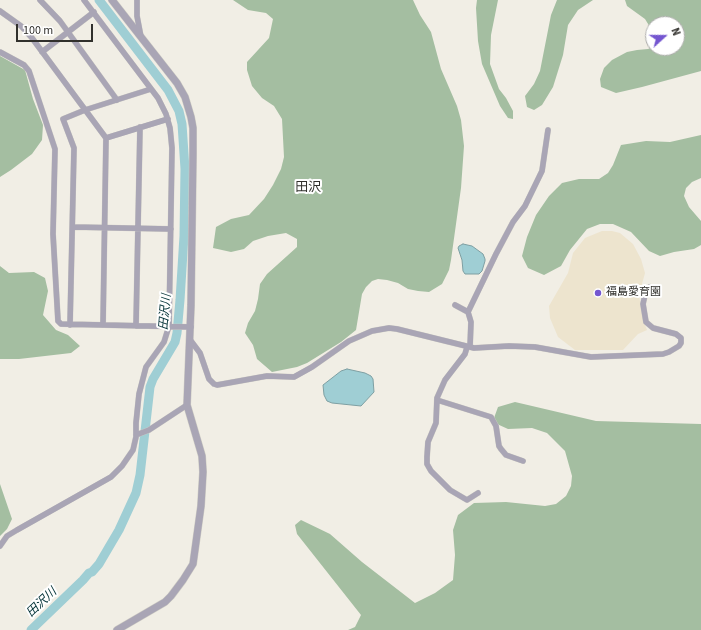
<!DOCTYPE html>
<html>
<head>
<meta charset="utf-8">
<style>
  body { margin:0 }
  #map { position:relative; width:701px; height:630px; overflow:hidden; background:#f1eee5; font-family:"Source Sans 3",sans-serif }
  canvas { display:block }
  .north { position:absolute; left:645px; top:16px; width:40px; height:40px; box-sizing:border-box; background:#fff; border:1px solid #adacab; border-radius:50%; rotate:69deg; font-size:11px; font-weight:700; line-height:16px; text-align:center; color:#31302c }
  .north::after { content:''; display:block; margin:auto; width:14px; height:18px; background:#7456d0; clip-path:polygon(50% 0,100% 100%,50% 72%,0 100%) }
  .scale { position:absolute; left:16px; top:24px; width:77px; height:18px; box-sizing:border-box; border:2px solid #31302c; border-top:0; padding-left:5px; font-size:12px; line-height:14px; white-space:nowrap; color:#31302c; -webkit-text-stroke:3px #fff; paint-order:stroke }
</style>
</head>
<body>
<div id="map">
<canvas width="701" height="630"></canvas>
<div class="north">N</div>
<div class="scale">100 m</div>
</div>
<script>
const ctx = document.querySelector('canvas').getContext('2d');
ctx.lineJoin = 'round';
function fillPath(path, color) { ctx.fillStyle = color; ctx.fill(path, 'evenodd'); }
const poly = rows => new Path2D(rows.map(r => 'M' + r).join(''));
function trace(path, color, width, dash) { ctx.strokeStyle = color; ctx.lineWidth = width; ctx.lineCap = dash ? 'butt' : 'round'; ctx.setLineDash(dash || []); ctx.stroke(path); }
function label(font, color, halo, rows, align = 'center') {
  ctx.font = font + ' "Source Sans 3","Noto Sans JP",sans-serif'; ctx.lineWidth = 4; ctx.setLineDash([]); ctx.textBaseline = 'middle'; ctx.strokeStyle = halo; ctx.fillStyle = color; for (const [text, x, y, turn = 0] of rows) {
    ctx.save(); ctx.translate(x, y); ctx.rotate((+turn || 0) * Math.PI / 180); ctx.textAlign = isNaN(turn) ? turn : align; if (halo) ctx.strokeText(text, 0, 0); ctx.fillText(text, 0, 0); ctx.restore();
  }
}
fillPath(poly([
  [602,231,612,231,620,233,633,244,641,259,645,273,639,295,643,320,647,330,638,334,623,350,575,350,558,337,550,318,549,306,568,273,573,253,585,238]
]), '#ede4ce');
fillPath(poly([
  [233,0,413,0,420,15,431,32,441,69,457,106,461,120,464,146,461,188,451,260,449,270,442,284,429,292,418,291,408,289,398,283,387,280,378,279,372,281,366,287,362,294,356,330,341,342,307,363,297,367,272,372,257,359,253,345,245,333,248,323,255,311,258,299,260,284,267,274,297,247,297,239,286,233,268,236,253,241,244,249,231,252,213,248,216,227,231,219,249,215,264,199,273,185,281,169,284,157,282,119,274,106,262,98,252,86,247,70,247,62,269,38,273,19,266,13,248,10],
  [477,0,498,0,491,35,490,64,499,89,506,98,513,111,513,119,508,118,500,106,482,64,478,41,476,8],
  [557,0,593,0,578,10,568,25,563,55,553,87,542,105,534,110,527,107,525,96,534,84,540,71,551,15],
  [625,0,701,0,701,71,642,87,616,93,601,87,600,79,604,68,612,60,627,52,637,50,648,49,653,47,653,48,677,48,677,24,653,24,653,32,645,19,627,6],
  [0,56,25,70,33,99,43,125,42,140,32,154,11,170,0,177],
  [701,135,701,178,692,182,686,188,684,196,689,207,701,221,701,245,694,249,674,252,660,256,649,251,631,232,613,224,600,224,587,229,570,250,561,266,544,275,528,268,522,256,527,237,536,215,549,196,562,183,579,179,599,179,608,173,613,165,621,145,646,141,670,142],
  [0,266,9,273,34,272,45,278,48,291,43,315,56,330,68,335,80,346,71,353,19,359,0,359],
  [515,402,596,421,701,424,701,630,348,630,355,627,361,615,297,534,295,525,301,520,330,534,362,562,415,603,435,593,453,580,455,555,453,530,458,515,474,503,506,502,545,506,556,504,566,496,571,486,572,476,565,451,547,433,532,428,508,429,497,424,494,418,498,407],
  [0,484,12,519,7,529,0,536]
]), '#a4bea1');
const water = poly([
  [463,244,472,246,483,254,485,259,485,261,482,271,479,274,465,274,463,271,462,260,458,248,459,246,463,244],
  [347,369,365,373,371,376,373,379,374,392,361,406,332,403,327,401,324,395,323,385,341,371,347,369]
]);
fillPath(water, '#9fced4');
trace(water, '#7e9fa2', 1);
trace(poly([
  [31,630,83,580,89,573,92,572,99,564,119,530,136,493,140,475,150,387,153,379,175,342,177,333,180,300,184,236,185,169,182,124,179,111,168,90,99,0]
]), '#9fced4', 9);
const minor = poly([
  [40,0,60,21,117,100],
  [137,0,137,16,141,37],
  [0,11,21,26,32,38,106,138,103,325],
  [0,52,24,65,29,71,55,149,53,234,58,321,61,324,191,327],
  [42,52,94,12],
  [106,138,168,119],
  [73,227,171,229],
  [455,305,468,312,471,322,470,347],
  [468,312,496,254,513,222,525,206,542,171,548,130],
  [70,325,74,148,63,119,85,110,151,89],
  [136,326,140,127],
  [191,341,200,353,209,379,214,384,217,385,267,376,294,377,312,367,349,341,372,331,389,328,397,329,474,348,509,346,535,347,591,357,663,354,669,352,679,346,681,343,681,338,676,334,653,328,646,322,643,304,646,290,650,287],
  [467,347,465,354,445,380,437,398,436,423,428,442,427,457,427,464,431,471,450,490,467,500,478,493],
  [437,400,491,417,496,426,499,446,501,449,506,455,523,461],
  [136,435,149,430,187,405],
  [0,546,7,536,17,530,111,477,122,466,133,450,136,437,136,423,139,394,146,367,164,342,169,326,172,148,170,128,166,114,158,98,84,0]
]);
const tertiary = poly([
  [112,0,177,83,185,97,191,117,193,128,193,153,191,305,187,405,202,456,203,472,201,506,193,564,183,580,171,596,165,602,117,630]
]);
trace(minor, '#ceccc4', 6);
trace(tertiary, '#ceccc4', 8);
trace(minor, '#a9a5b5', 5.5);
trace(tertiary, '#a9a5b5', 7);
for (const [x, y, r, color] of [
  [598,293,4,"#7456d0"]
]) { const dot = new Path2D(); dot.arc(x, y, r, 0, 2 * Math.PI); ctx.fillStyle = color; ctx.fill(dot); trace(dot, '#fff', 1.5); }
label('11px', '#31302c', '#fff', [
  ["福島愛育園",606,293]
], 'left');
label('italic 12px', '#023136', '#fff', [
  ["田沢川",166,312,-85],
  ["田沢川",42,603,-43]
]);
label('13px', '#31302c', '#fff', [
  ["田沢",308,188]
]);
</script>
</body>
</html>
